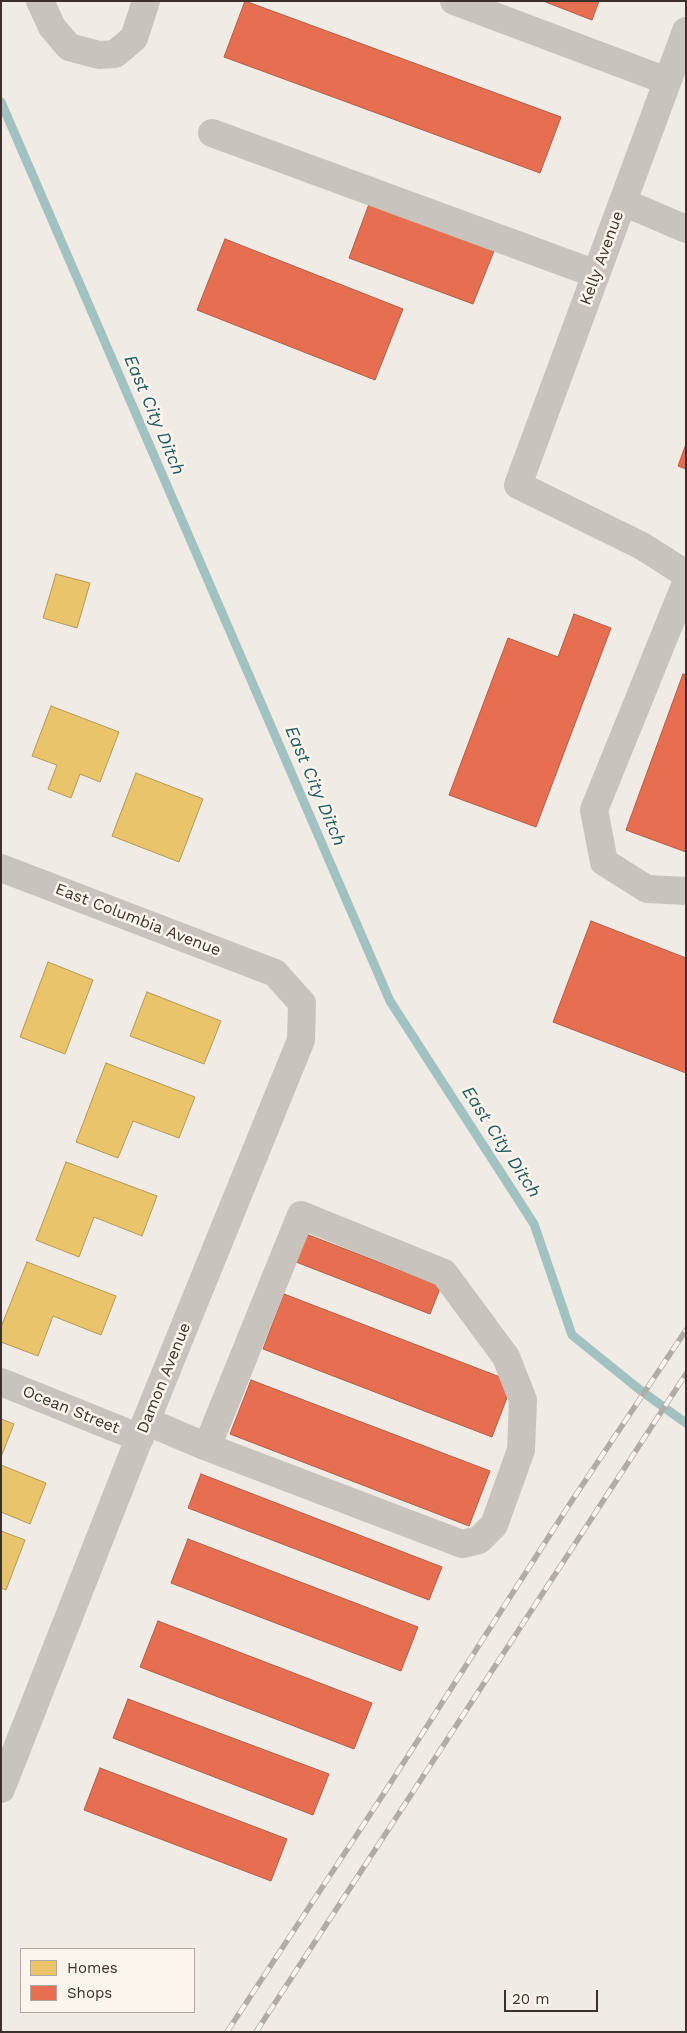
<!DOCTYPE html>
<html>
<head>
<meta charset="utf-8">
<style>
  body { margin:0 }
  #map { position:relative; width:687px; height:2033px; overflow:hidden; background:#f0ebe5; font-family:"Work Sans",sans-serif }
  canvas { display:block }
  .frame { position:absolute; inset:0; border:2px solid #3b302b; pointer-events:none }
  .legend { position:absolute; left:20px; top:1948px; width:175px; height:65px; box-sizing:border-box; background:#fbf5ee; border:1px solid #aea6a0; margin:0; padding:6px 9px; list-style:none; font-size:15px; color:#3b302b }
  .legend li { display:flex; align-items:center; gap:10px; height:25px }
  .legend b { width:25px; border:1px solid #aea6a0 }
  .scale { position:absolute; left:504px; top:1990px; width:94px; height:22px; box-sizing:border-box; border:2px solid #3b302b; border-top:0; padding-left:6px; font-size:15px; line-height:18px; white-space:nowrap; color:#3b302b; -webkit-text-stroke:4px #fbf5ee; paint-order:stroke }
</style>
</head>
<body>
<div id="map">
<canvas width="687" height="2033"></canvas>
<div class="frame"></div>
<ul class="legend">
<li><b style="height:14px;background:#e9c46a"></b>Homes</li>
<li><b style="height:14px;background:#e76f51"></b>Shops</li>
</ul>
<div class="scale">20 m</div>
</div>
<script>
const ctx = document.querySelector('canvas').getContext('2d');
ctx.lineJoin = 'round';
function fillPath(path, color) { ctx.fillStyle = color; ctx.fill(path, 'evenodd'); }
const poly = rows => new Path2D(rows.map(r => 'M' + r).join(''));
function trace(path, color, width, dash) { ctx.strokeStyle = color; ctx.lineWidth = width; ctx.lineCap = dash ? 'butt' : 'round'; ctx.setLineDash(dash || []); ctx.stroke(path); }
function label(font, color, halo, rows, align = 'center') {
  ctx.font = font + ' "Work Sans",sans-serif'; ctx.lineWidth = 5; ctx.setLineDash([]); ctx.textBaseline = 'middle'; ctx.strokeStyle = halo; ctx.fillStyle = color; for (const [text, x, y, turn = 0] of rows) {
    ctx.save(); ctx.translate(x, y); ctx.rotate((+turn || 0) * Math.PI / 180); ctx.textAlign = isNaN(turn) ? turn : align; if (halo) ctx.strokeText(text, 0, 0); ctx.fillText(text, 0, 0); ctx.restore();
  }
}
const homes = poly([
  [56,574,90,583,77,628,43,618,56,574],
  [51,706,119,732,100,782,80,774,71,798,48,789,57,765,32,756,51,706],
  [136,773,203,799,179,862,112,836,136,773],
  [48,962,93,980,65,1054,20,1037,48,962],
  [147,992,221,1021,204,1064,130,1036,147,992],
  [106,1063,195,1097,179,1138,133,1121,118,1158,76,1142,106,1063],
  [66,1162,157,1196,142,1236,94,1217,79,1257,36,1240,66,1162],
  [27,1262,116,1296,101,1335,53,1316,38,1356,1,1342,1,1327,27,1262],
  [1,1419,14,1424,1,1457,1,1419],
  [1,1465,46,1483,30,1524,1,1512,1,1465],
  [1,1531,25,1540,6,1590,1,1588,1,1531]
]);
fillPath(homes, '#e9c46a');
trace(homes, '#b59857', 1);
const shops = poly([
  [245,1,561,117,540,173,224,57,245,1],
  [543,1,599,1,592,20,543,1],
  [369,204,494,251,473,304,349,258,369,204],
  [225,239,403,309,375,380,197,310,225,239],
  [686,444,686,469,678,466,686,444],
  [574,614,611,628,536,827,449,795,508,638,558,657,574,614],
  [683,674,686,675,686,852,626,830,683,674],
  [591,921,686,958,686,1073,553,1022,591,921],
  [306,1234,441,1286,430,1314,296,1262,306,1234],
  [284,1294,513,1382,492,1437,263,1349,284,1294],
  [251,1380,490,1471,469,1526,230,1434,251,1380],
  [201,1474,442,1567,429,1600,188,1508,201,1474],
  [188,1539,418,1627,401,1671,171,1583,188,1539],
  [158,1621,372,1703,354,1749,140,1667,158,1621],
  [128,1699,329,1774,313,1815,113,1738,128,1699],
  [100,1768,287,1839,271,1881,84,1810,100,1768]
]);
fillPath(shops, '#e76f51');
trace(shops, '#b35c46', 1);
trace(poly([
  [1,102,390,1001,534,1224,572,1335,640,1390,686,1423]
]), '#a1c2c1', 9);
trace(poly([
  [40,1,52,27,69,47,99,55,115,54,134,38,146,1],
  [454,1,667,81],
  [686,31,518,485,642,546,686,574],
  [212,133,596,274],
  [623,202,686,229],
  [686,583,594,810,604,862,647,889,686,891],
  [1,868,275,973,302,1003,301,1040,146,1421,1,1789],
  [1,1382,140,1438],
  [146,1421,207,1447,462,1544,479,1540,494,1525,521,1450,523,1400,506,1357,444,1273,301,1215,207,1447]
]), '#c9c3be', 28);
const rail = poly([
  [227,2032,377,1804,573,1499,686,1330],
  [256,2032,686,1374]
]);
trace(rail, '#b1aca8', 5.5);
trace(rail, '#fbf5ee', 4, [11]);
label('16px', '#3b302b', '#fbf5ee', [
  ["Kelly Avenue",602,258,-70],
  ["East Columbia Avenue",138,920,21],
  ["Damon Avenue",164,1378,-68],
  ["Ocean Street",71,1410,22]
]);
label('italic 18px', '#1f5a5e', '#fbf5ee', [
  ["East City Ditch",154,415,67],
  ["East City Ditch",315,786,67],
  ["East City Ditch",501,1142,57]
]);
</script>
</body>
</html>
